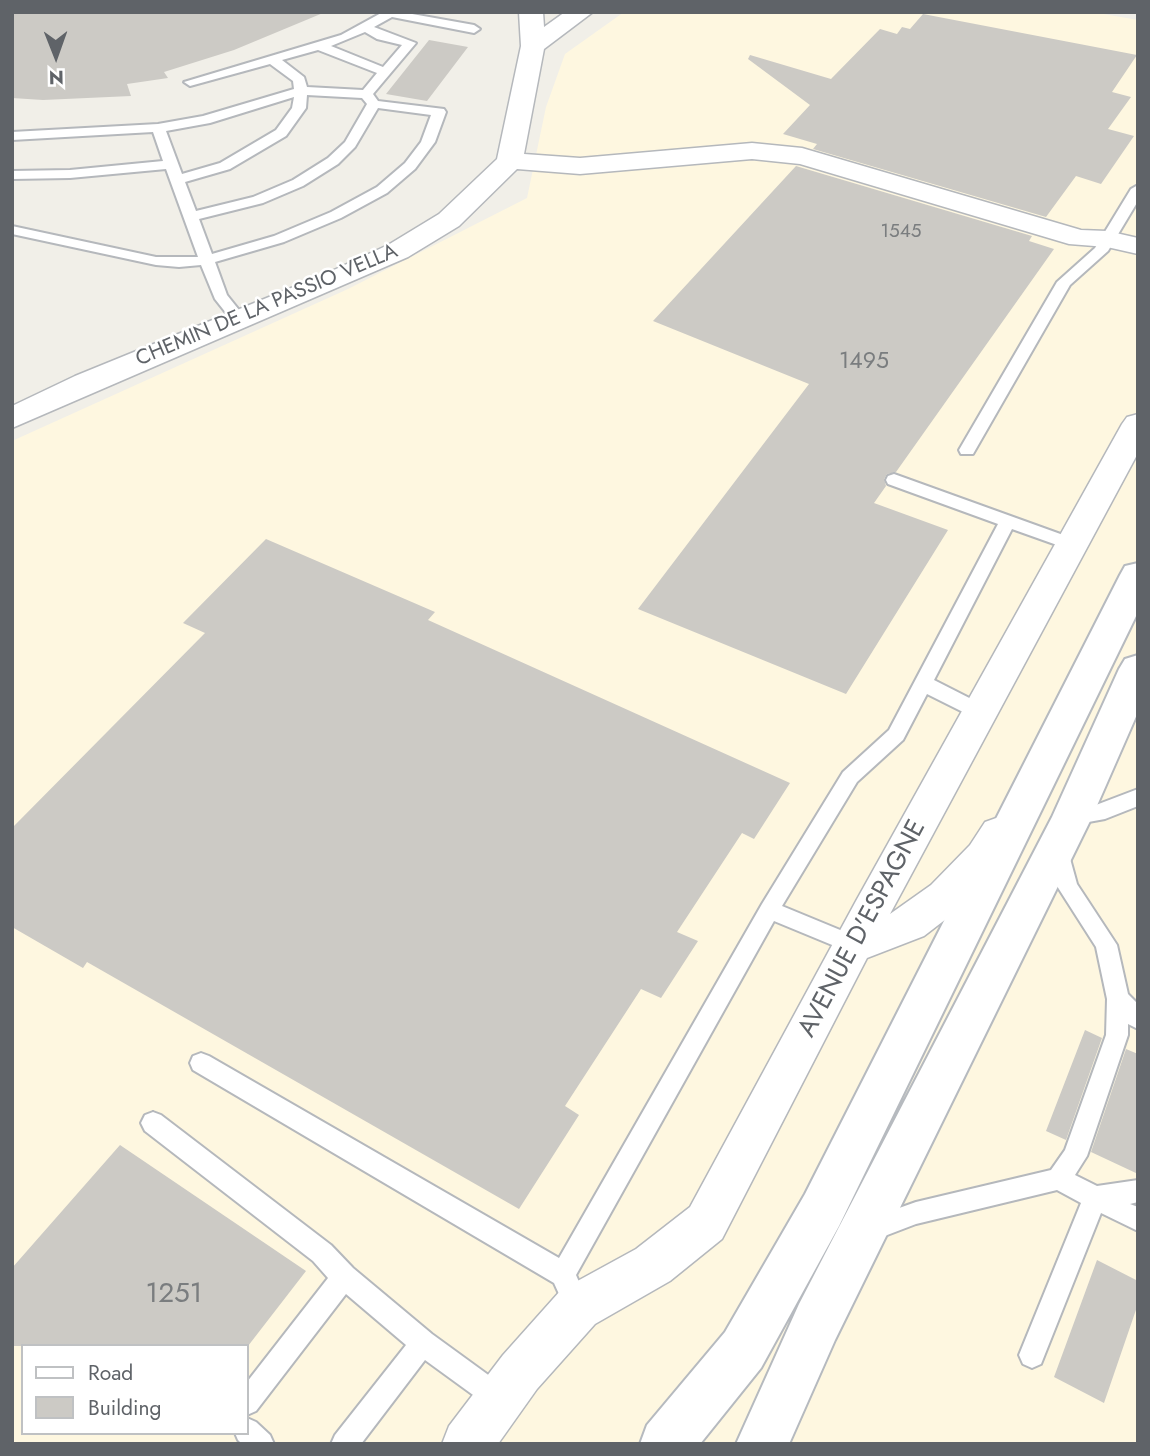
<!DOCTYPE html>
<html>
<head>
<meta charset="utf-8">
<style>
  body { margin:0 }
  #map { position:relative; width:1150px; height:1456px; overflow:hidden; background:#f1efe8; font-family:Jost,sans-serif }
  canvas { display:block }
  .frame { position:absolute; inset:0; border:14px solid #5f6368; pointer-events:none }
  .legend { position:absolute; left:21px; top:1344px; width:228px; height:91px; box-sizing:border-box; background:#fff; border:2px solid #bfc1c3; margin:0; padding:9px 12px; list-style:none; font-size:21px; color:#5f6368 }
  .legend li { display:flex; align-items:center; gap:14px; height:35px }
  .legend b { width:35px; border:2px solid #bfc1c3 }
  .north { position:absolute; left:21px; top:21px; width:70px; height:70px; -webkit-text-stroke:5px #fff; paint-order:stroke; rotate:179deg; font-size:19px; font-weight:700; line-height:28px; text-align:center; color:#5f6368 }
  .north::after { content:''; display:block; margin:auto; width:24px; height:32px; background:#5f6368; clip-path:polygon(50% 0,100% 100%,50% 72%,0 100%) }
</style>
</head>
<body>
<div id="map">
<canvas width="1150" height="1456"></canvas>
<div class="frame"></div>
<ul class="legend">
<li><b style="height:9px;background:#fff"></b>Road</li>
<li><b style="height:19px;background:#cccac5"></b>Building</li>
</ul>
<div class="north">N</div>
</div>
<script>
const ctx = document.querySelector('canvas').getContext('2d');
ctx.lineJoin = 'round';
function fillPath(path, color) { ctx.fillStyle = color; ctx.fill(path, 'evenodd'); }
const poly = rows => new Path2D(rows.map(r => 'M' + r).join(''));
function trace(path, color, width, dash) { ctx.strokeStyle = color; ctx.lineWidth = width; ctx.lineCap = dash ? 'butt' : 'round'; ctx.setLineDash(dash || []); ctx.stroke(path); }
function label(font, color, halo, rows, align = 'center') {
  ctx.font = font + ' Jost,sans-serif'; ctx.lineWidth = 5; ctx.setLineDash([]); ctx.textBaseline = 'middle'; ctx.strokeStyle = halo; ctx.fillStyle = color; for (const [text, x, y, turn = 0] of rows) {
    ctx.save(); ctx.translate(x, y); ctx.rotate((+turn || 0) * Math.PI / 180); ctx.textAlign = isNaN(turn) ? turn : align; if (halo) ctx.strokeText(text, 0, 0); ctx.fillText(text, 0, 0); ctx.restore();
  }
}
fillPath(poly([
  [624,12,1092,12,1138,20,1138,1444,12,1444,12,441,348,289,527,198,546,107,565,54],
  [23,1346,247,1346,247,1433,23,1433]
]), '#fef7e0');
fillPath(poly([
  [12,12,322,12,323,13,234,50,164,72,168,78,127,84,131,96,43,100,12,98],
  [923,14,1137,55,1112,92,1131,97,1108,129,1134,136,1101,184,1076,176,1046,217,813,149,817,144,783,134,810,105,748,59,750,55,831,79,880,29,897,34,902,27,910,29],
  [429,40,468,47,427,101,386,94],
  [796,166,1032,236,1029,241,1054,249,896,472,887,474,884,479,886,486,874,503,948,530,846,694,638,609,809,384,653,321],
  [266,539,435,612,428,620,790,783,754,839,742,833,677,932,698,941,661,998,641,989,565,1106,579,1115,519,1209,87,962,83,968,12,927,12,828,205,633,183,623],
  [1085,1030,1102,1038,1066,1140,1046,1131],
  [1126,1049,1138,1054,1138,1174,1091,1152],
  [120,1145,306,1271,248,1346,12,1346,12,1268],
  [1097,1260,1138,1281,1138,1304,1104,1403,1054,1377]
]), '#cccac5');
const lane = poly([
  [383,12,401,12,474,25,480,29,474,33,392,17,374,27,416,43,373,94,378,101,444,109,446,112,435,142,415,169,387,193,341,218,284,242,215,262,227,295,247,320,244,323,234,323,215,299,201,265,179,267,156,265,12,234,12,226,156,257,198,257,166,169,70,178,12,179,12,171,70,170,163,161,153,132,12,140,12,132,158,124,203,116,294,89,293,81,270,64,190,86,184,82,341,35,383,12],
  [365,32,377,39,402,45,383,67,331,46,365,32],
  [318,50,377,73,363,90,307,87,304,77,282,60,318,50],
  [307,95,362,98,367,104,345,142,328,158,293,180,253,197,196,211,185,182,230,169,286,136,306,108,307,95],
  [294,97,292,108,276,130,220,163,182,174,166,131,210,123,294,97],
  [378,108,431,115,421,142,405,163,377,187,331,212,274,236,212,254,199,219,263,203,303,186,338,164,355,147,378,108],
  [1138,185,1138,201,1108,251,1070,285,973,454,961,454,959,450,1057,282,1095,248,1131,189,1138,185],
  [894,474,1077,540,1080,544,1071,550,1012,529,934,680,987,707,990,712,987,717,980,719,973,717,927,694,903,740,857,782,782,906,862,939,865,945,862,951,854,954,774,921,576,1275,590,1307,587,1316,578,1319,569,1316,554,1283,193,1070,190,1063,193,1056,201,1053,209,1056,559,1258,762,904,843,772,889,730,998,524,888,484,886,480,888,476,894,474],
  [1138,789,1138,806,1105,819,1072,825,1065,823,1062,817,1065,811,1096,805,1138,789],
  [1059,842,1066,844,1077,884,1117,945,1128,994,1138,1004,1138,1029,1128,1024,1128,1035,1087,1156,1075,1175,1097,1186,1138,1180,1138,1202,1130,1204,1138,1207,1138,1231,1101,1213,1041,1364,1032,1368,1023,1364,1019,1355,1081,1203,1057,1190,916,1224,869,1242,860,1238,857,1230,860,1222,916,1202,1051,1170,1065,1150,1106,1035,1107,999,1096,947,1057,886,1049,850,1052,844,1059,842],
  [153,1112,161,1115,331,1245,353,1268,432,1334,509,1390,513,1399,509,1408,500,1412,491,1408,425,1360,361,1444,331,1444,335,1435,406,1345,346,1294,256,1411,247,1415,247,1382,328,1278,313,1261,145,1131,141,1123,145,1115,153,1112],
  [247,1418,256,1422,270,1435,274,1444,242,1444,238,1440,235,1433,247,1433,247,1418]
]);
const street = poly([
  [519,12,543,12,544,27,565,12,593,12,544,49,524,154,580,158,752,143,802,148,1081,230,1107,231,1138,238,1138,254,1107,247,1069,244,800,164,752,159,580,174,517,169,459,226,408,257,12,428,12,406,75,376,323,275,388,245,439,214,497,159,521,46,519,12],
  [1138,414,1138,453,890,914,931,885,970,845,985,822,999,817,1013,822,1018,833,998,867,959,909,924,936,867,958,722,1239,670,1281,595,1324,537,1389,498,1444,442,1444,449,1426,503,1355,561,1290,636,1249,690,1207,856,901,1122,424,1127,417,1138,414]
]);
const secondary = poly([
  [1138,563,1138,612,839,1226,761,1368,700,1444,640,1444,647,1425,725,1332,805,1194,1120,575,1125,566,1138,563],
  [1138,655,1138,712,1092,817,835,1340,789,1444,736,1444,799,1304,1052,817,1119,669,1125,659,1138,655]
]);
trace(lane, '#b5b8bc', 4);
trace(street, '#b5b8bc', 3);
trace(secondary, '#b6babf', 4);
fillPath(lane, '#fff');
fillPath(street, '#fff');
fillPath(secondary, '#fff');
trace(poly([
  [1131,12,1138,13]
]), '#b6b7b8', 3.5, [1, 6]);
label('19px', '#7a7d7f', null, [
  ["1545",901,232]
]);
label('21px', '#5f6368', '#fff', [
  ["CHEMIN DE LA PASSIO VELLA",267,306,-23]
]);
label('23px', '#7a7d7f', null, [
  ["1495",864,362]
]);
label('26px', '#5f6368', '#fff', [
  ["AVENUE D'ESPAGNE",863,929,-62]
]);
label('28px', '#7a7d7f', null, [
  ["1251",174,1295]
]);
</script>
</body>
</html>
